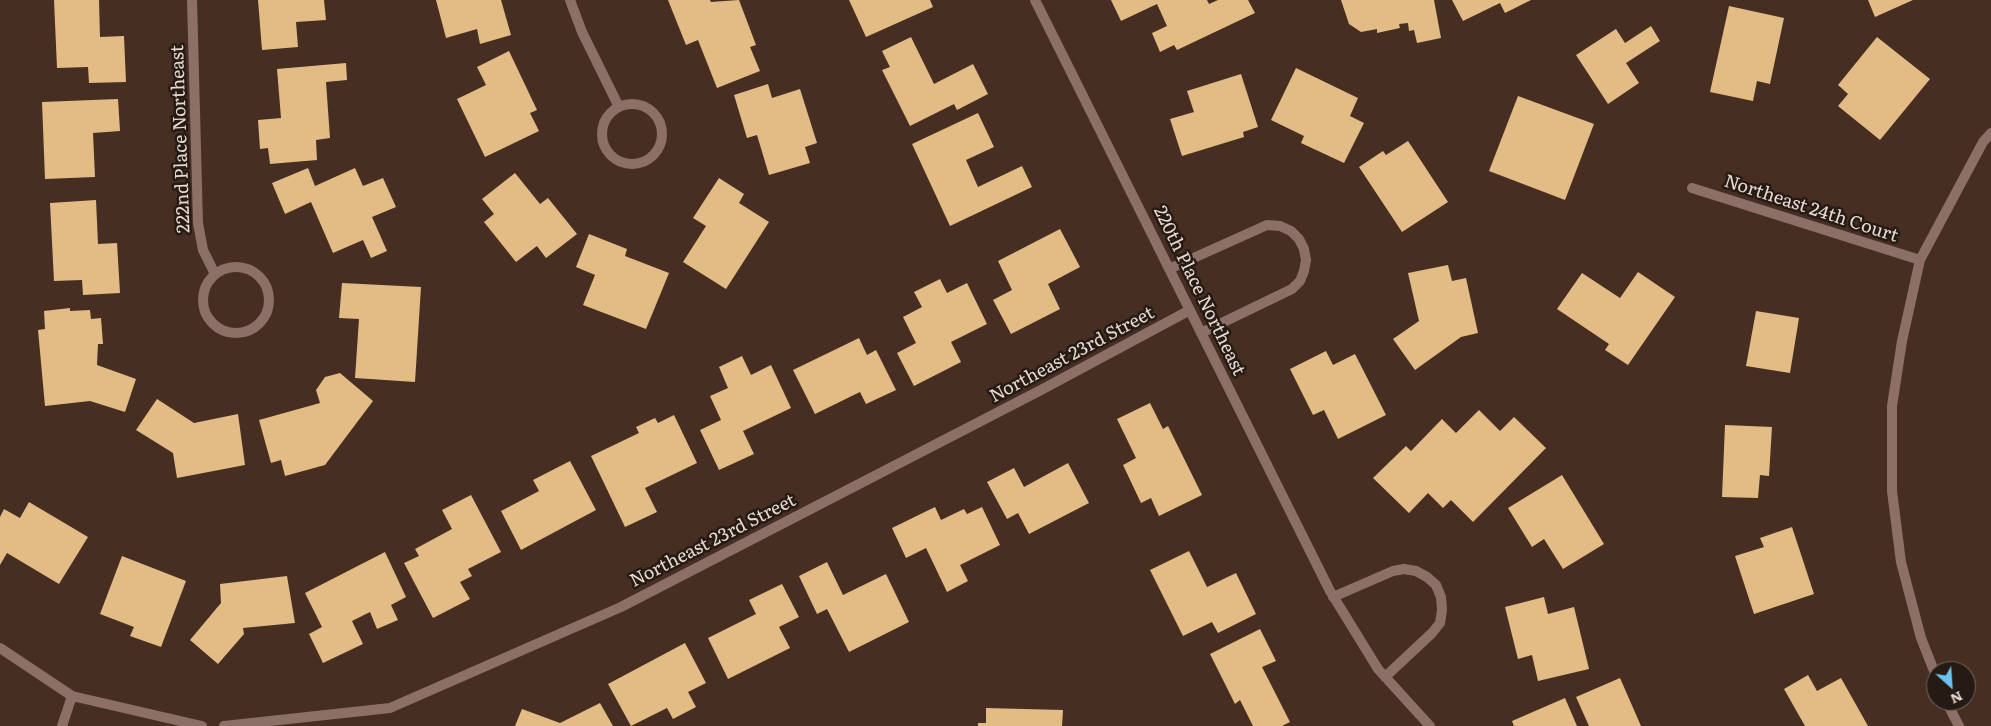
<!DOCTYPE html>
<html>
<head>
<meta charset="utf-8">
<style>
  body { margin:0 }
  #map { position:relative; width:1991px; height:726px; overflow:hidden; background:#462f22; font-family:Literata,serif }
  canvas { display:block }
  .north { position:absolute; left:1926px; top:661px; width:50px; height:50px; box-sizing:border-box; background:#251a14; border:1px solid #73665f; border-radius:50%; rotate:154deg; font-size:14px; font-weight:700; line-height:20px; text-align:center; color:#e8d9d0 }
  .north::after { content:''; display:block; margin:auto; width:18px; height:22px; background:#69c3f1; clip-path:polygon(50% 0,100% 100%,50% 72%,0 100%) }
</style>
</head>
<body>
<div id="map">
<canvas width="1991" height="726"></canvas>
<div class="north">N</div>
</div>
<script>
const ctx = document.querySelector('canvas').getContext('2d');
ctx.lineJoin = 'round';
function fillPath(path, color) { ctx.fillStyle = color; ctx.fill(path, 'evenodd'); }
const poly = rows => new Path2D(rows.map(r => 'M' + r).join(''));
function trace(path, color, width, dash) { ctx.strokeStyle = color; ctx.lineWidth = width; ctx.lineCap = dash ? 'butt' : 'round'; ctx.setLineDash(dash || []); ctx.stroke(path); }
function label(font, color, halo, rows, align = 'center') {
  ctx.font = font + ' Literata,serif'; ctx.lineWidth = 5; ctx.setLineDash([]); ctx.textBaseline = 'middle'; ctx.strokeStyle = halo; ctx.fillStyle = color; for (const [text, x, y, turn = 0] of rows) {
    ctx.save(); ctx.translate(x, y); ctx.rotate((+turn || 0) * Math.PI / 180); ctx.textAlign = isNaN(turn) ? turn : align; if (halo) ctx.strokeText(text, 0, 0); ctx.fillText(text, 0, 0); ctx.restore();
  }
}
fillPath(poly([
  [54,0,99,0,100,37,124,36,126,82,89,83,88,67,57,68],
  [258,0,324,0,326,20,296,22,298,47,262,50],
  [436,0,501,0,511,35,480,44,477,29,446,38],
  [668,0,710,0,711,2,739,0,756,45,750,47,760,71,717,88,698,40,686,45],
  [849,0,930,0,933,7,866,37],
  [1111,0,1207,0,1209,4,1218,0,1248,0,1255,13,1177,50,1174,45,1160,52,1152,33,1167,26,1157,4,1121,21],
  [1341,0,1434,0,1441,38,1417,43,1414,30,1409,31,1408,23,1399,24,1400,28,1377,33,1377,29,1361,32,1349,24],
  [1452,0,1531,0,1505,13,1500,3,1463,21],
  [1868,0,1913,0,1875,17],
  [1729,6,1784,18,1770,84,1757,81,1753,101,1710,92],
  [1651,26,1660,41,1626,63,1639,83,1608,104,1576,55,1616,29,1625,43],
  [911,37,934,84,973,64,988,94,957,110,954,104,910,126,882,70,890,67,882,51],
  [1877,37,1930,79,1880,140,1838,106,1848,94,1838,85],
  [509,51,537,110,530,113,539,131,485,157,457,99,486,85,477,67],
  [346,63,347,80,326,82,330,138,316,140,317,160,270,164,268,148,260,149,258,120,281,118,277,69],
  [1296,68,1358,98,1350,116,1364,123,1344,163,1301,143,1304,136,1271,120],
  [1241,74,1258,127,1243,132,1244,137,1182,156,1170,119,1194,112,1187,91],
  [768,84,772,98,800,89,817,143,805,147,810,163,769,175,757,135,747,138,734,95],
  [1518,96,1594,124,1565,200,1489,171],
  [118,99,120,131,93,133,95,177,45,179,42,102],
  [978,113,994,147,966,160,978,187,1022,166,1032,187,950,226,912,144],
  [1408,141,1448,202,1402,232,1359,167,1383,151,1386,155],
  [308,168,315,186,355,168,363,186,383,178,396,207,372,217,387,251,371,258,363,240,333,253,311,202,285,214,272,183],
  [515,173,540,204,548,198,577,234,546,258,537,246,516,262,484,222,494,214,482,199],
  [719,178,744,194,739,203,769,222,726,289,683,262,706,226,693,218],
  [96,200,98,244,117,243,120,293,83,295,82,280,54,281,50,203],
  [1060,229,1080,267,1048,284,1060,309,1011,334,993,300,1012,290,998,261],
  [589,234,627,249,625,256,669,273,646,329,583,305,595,275,576,267],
  [1448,265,1452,281,1466,278,1478,333,1461,337,1415,370,1393,339,1419,321,1408,273],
  [1638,272,1675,297,1628,365,1605,350,1609,344,1557,309,1582,273,1620,298],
  [940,279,947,293,967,283,987,324,951,342,961,362,914,386,897,353,916,343,903,317,922,307,914,292],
  [342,283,421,287,415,382,355,378,359,319,339,318],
  [70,308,70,311,90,310,91,319,101,318,103,344,98,344,97,365,136,379,125,412,90,401,45,406,38,330,45,329,44,311],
  [1756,311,1799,318,1790,373,1746,366],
  [859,338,867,355,876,350,896,390,866,404,860,392,815,414,793,370],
  [1326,351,1333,365,1355,354,1386,415,1338,439,1324,410,1313,415,1290,369],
  [742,356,751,375,771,365,791,408,743,431,754,454,719,470,700,430,721,420,710,396,728,388,719,367],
  [340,373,373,401,325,465,285,476,281,460,271,463,259,420,320,403,316,390,325,377],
  [157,399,194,423,238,414,245,465,177,478,173,453,136,430],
  [1150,403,1163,429,1168,426,1202,495,1159,516,1151,498,1141,503,1123,465,1136,458,1117,419],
  [1479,410,1500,431,1514,417,1546,448,1473,522,1451,500,1443,508,1428,493,1409,513,1373,478,1406,446,1411,451,1442,419,1456,433],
  [674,415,697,463,645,488,657,512,625,527,591,456,639,433,636,427,655,418,658,423],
  [1725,425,1772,427,1769,476,1760,475,1758,498,1722,497],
  [570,461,596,510,521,550,501,511,539,491,533,480],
  [1068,463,1089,503,1029,534,1018,513,1007,519,987,482,1014,468,1024,487],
  [1562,475,1604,544,1563,569,1544,539,1532,547,1508,508],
  [471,495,501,552,468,569,472,576,460,582,470,599,433,618,404,563,419,556,415,549,452,529,442,510],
  [29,502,88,537,59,584,7,553,0,565,0,517,4,509,20,518],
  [935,507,941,520,964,509,967,514,982,507,1000,545,960,565,968,581,947,592,926,548,906,558,892,528],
  [1792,527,1814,594,1754,614,1735,556,1764,547,1760,538],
  [1189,551,1207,587,1236,573,1256,614,1218,633,1212,622,1183,636,1150,570],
  [385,552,406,597,391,605,398,620,377,629,370,612,352,621,363,644,323,663,309,634,322,627,305,593],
  [122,556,186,581,161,647,130,636,134,627,100,614],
  [827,562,843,595,886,574,909,622,849,652,827,609,817,614,799,576],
  [287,576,295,623,243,628,244,634,218,664,190,640,221,603,220,584],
  [782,584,799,617,779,627,790,648,728,679,708,638,756,614,749,600],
  [1544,597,1548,614,1574,607,1589,669,1538,681,1532,655,1518,659,1505,607],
  [1260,629,1276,661,1262,667,1290,722,1282,726,1253,726,1240,700,1235,704,1210,654],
  [685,643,706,683,688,692,696,707,673,719,667,708,631,726,608,684],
  [1808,675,1817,691,1841,678,1868,726,1805,726,1784,689],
  [1620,678,1641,726,1589,726,1576,697],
  [1565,698,1577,726,1514,726,1512,721],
  [600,703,613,726,515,726,522,709,560,723],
  [986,708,1063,710,1062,726,978,726,978,723,986,723]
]), '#e3bc85');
trace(poly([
  [192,0,198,223,203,250,215,274],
  [570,0,582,32,619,107],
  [1035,0,1330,591,1378,669,1430,726],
  '602 134a30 30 0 1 1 60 0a30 30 0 1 1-60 0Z',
  [1692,188,1920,260],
  '203 300a33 33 0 1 1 66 0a33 33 0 1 1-66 0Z',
  [1169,269,1267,225,1280,226,1291,231,1299,239,1304,249,1306,260,1304,271,1300,281,1292,289,1201,333],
  [1333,597,1393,571,1404,569,1416,571,1427,577,1436,585,1441,597,1442,610,1440,623,1432,633,1385,677],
  [0,648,72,696,202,726],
  [1936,676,1921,638,1901,562,1892,491,1892,406,1902,341,1920,260,1983,142,1991,133],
  [1946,701,1959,726],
  [62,726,72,696],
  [224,726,390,708,621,607,1041,390,1190,310]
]), '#8c7068', 10);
label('18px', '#e8d9d0', '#251a14', [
  ["222nd Place Northeast",181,139,-92],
  ["Northeast 24th Court",1811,209,18],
  ["220th Place Northeast",1199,291,64],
  ["Northeast 23rd Street",1072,355,-28],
  ["Northeast 23rd Street",713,541,-27]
]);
</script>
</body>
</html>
